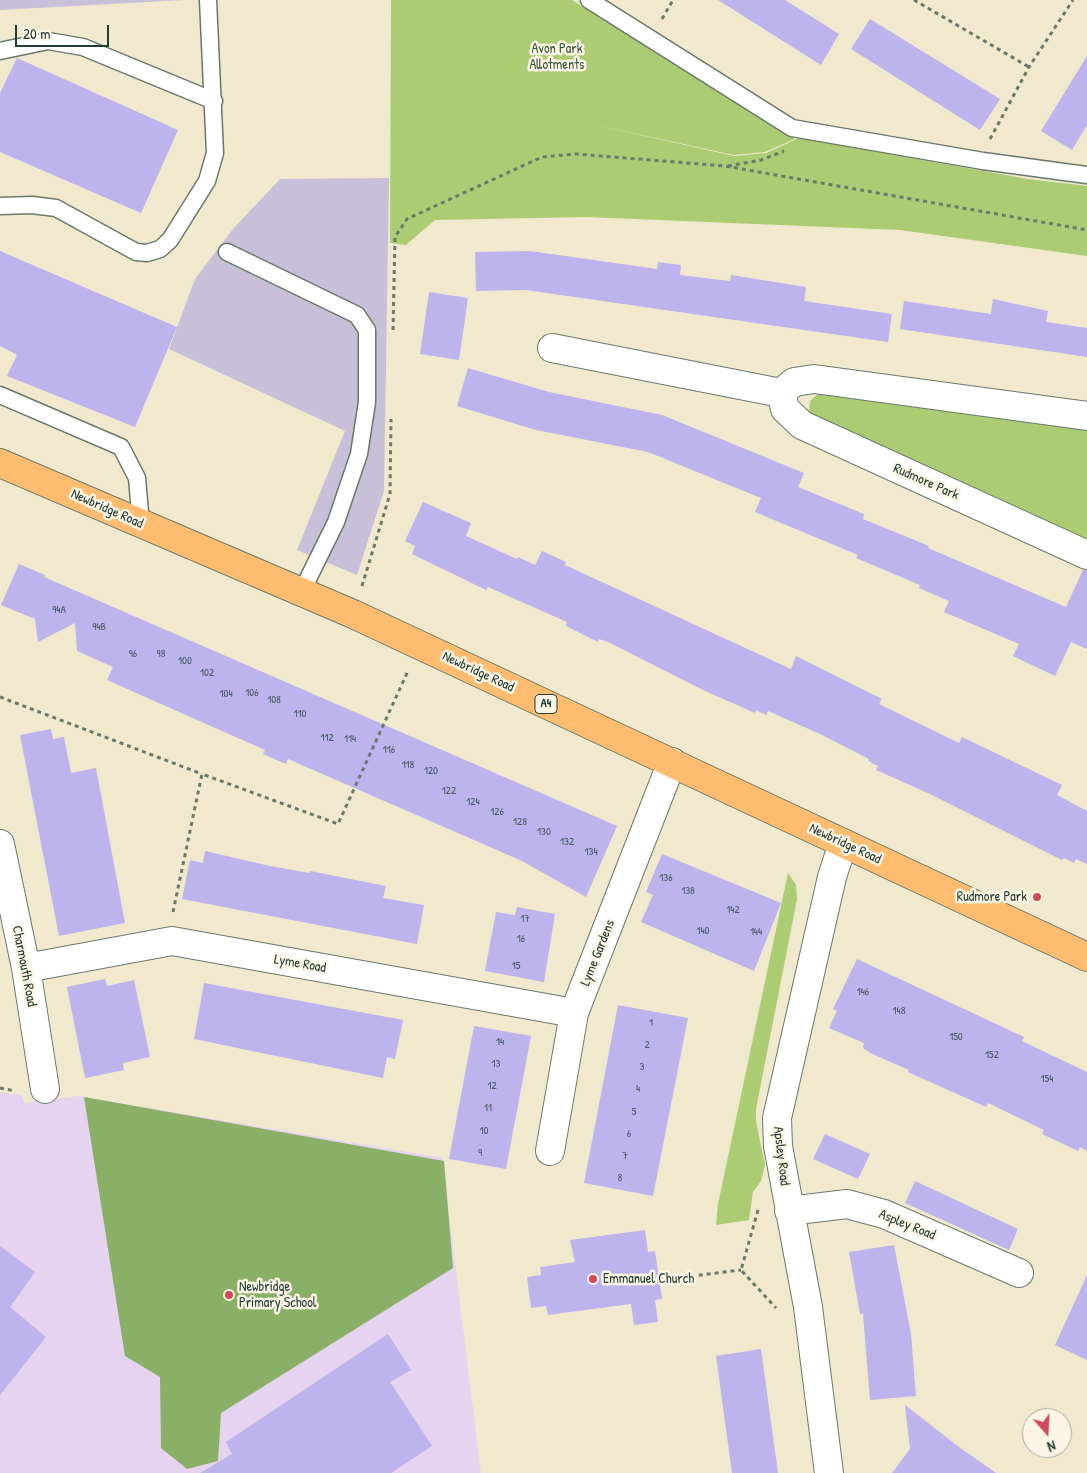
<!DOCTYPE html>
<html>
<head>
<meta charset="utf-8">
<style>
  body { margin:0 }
  #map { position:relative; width:1087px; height:1473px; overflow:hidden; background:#f0e9ce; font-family:"Patrick Hand",sans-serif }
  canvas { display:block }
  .north { position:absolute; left:1022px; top:1408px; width:50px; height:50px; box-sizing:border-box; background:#fcf5e5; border:1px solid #a4ab9e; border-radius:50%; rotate:161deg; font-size:14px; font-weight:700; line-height:20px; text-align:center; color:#1f3d34 }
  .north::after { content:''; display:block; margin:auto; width:18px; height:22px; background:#d1495b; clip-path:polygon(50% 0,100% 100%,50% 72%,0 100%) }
  .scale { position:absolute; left:15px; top:25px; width:94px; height:22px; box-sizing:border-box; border:2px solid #1f3d34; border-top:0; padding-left:6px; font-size:15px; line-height:18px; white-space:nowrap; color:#1f3d34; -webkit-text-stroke:4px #fcf5e5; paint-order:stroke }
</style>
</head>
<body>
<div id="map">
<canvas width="1087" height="1473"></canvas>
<div class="north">N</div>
<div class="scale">20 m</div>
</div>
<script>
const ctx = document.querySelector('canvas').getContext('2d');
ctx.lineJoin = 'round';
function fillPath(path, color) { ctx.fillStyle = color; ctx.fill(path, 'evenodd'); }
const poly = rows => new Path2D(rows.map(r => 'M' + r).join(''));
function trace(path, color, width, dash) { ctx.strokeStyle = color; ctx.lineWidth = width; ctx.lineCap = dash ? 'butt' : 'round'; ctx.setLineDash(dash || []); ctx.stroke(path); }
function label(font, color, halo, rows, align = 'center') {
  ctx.font = font + ' "Patrick Hand",sans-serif'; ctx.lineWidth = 5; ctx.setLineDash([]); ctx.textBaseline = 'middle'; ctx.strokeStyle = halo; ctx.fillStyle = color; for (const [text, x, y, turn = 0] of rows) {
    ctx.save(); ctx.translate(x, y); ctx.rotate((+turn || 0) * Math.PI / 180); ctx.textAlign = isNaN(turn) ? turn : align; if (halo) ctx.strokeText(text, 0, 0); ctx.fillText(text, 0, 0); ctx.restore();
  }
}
fillPath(poly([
  [0,1092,22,1095,24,1103,79,1096,442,1158,481,1473,0,1473]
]), '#e5d3f0');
fillPath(poly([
  [0,0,185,0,0,10],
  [389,178,384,491,357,575,297,550,345,431,169,349,195,279,233,229,280,179]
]), '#c7c0d8');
fillPath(poly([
  [391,0,572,0,795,139,765,152,734,155,591,124,734,156,766,153,799,138,1028,179,1087,186,1087,256,900,230,586,217,435,220,406,245,390,243],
  [820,392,1087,428,1087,544,809,413,810,401],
  [788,873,796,885,797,899,756,1109,756,1121,765,1165,761,1181,753,1192,749,1220,716,1225,718,1204]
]), '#accc74');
fillPath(poly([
  [84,1097,444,1161,453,1268,221,1413,218,1461,187,1469,161,1448,160,1377,125,1356]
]), '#89b066');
fillPath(poly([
  [718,0,785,0,839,34,821,65],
  [870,19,1000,99,980,130,851,49],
  [1087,56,1087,125,1072,150,1041,131],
  [17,58,178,130,141,213,0,152,0,93],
  [0,251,177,327,135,427,7,376,17,355,0,346],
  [530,251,657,269,658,262,681,265,680,275,730,281,731,275,806,287,804,301,892,314,888,342,526,290,476,291,475,252],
  [429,292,468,298,459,360,420,354],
  [993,299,1048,311,1046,322,1087,328,1087,357,900,329,904,301,991,314],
  [468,368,549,392,662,415,804,473,798,487,864,514,863,519,929,546,928,548,1066,607,1083,570,1087,570,1087,649,1071,642,1055,676,1013,656,1019,644,944,612,949,601,919,588,920,585,856,558,858,555,755,512,761,498,648,452,536,430,457,406],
  [423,502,471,523,466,536,517,559,518,557,535,565,542,551,566,562,565,565,791,669,796,656,882,699,879,704,959,743,962,737,1062,785,1057,795,1087,811,1087,864,1076,859,1074,863,1064,858,1062,860,930,794,876,770,878,766,868,761,869,759,820,734,768,711,766,715,756,710,755,713,703,690,610,643,599,639,598,642,566,626,567,622,488,587,486,590,412,554,415,546,405,541],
  [19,564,45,575,44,577,617,826,586,897,522,861,288,759,286,764,263,754,265,750,107,680,113,667,77,651,75,623,38,642,35,619,1,605],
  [51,729,53,739,64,737,71,773,96,768,125,923,59,936,20,735],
  [205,851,270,866,310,873,310,871,386,886,383,898,424,905,417,944,182,899,190,860,203,863],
  [662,854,781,903,754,971,641,922,653,895,646,892],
  [517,907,555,914,544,982,485,971,496,912,515,915],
  [857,959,1024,1037,1022,1041,1087,1072,1087,1151,1080,1147,1078,1151,1042,1134,1044,1130,988,1103,986,1107,908,1072,909,1070,870,1053,863,1048,864,1043,829,1028,837,1011,833,1009],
  [105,979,107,986,134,980,150,1057,123,1063,124,1070,85,1078,67,987],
  [204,983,403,1020,395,1059,387,1057,383,1078,194,1039],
  [618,1005,688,1018,653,1196,584,1183],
  [474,1026,531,1036,506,1169,449,1159],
  [825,1134,870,1154,858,1179,813,1159],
  [915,1181,1018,1229,1009,1250,905,1203],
  [645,1230,648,1252,655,1251,662,1299,655,1300,658,1322,634,1325,631,1304,548,1315,546,1306,531,1308,527,1277,541,1275,540,1267,575,1262,570,1240],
  [894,1245,911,1334,916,1396,870,1400,863,1314,860,1314,849,1252],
  [0,1246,35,1272,10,1307,46,1337,0,1395],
  [1087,1275,1087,1360,1055,1345],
  [388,1334,411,1370,390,1382,432,1446,391,1473,200,1473,232,1454,226,1442],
  [761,1349,778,1473,732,1473,716,1356],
  [905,1405,959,1447,996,1473,892,1473,910,1449]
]), '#bdb3ed');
const service = poly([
  [589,0,792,128,983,161,1087,175],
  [0,51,48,41,83,47,214,101],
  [0,206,32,205,56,208,136,252,147,253,160,249,170,240,207,181,215,153,208,0],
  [227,252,357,315,367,330,367,402,359,454,336,522,301,593],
  [0,395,121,447,137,478,141,524]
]);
const minor = poly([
  [552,348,781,393],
  [1087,416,814,379,794,382,781,393,785,409,802,425,1087,555],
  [0,844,26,968,45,1089],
  [26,968,172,941,574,1013],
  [550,1151,574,1013,672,762],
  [789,1211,847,1204,884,1214,1019,1273],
  [829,1473,808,1307,778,1146,777,1118,832,877,843,843]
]);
const primary = poly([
  [0,463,353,614,1087,957]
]);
trace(service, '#68796a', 19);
trace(minor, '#68796a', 30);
trace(primary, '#68796a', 30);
trace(poly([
  [914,0,1029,67],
  [662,19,673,0],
  [990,139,1029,67,1073,0],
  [728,166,761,160,784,151],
  [393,330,395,237,407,219,542,157,576,154,725,166,1087,230],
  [362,586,390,494,391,419],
  [0,697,202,774],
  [173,912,202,774,338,824,408,671],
  [0,1088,15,1091],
  [758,1210,741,1270,776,1308],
  [659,1280,741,1270]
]), '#68796a', 3, [4, 4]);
trace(service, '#fff', 16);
trace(minor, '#fff', 28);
trace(primary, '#fdbc6f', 28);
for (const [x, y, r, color] of [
  [1037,897,5,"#d1495b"],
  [593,1279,5,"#d1495b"],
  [229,1295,5,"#d1495b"]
]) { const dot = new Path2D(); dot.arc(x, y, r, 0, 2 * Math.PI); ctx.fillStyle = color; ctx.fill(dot); trace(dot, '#fcf5e5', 2); }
label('11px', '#465a62', null, [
  ["94A",59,610],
  ["94B",99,627],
  ["96",133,654],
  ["98",161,654],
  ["100",185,661],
  ["102",207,673],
  ["106",252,693],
  ["104",226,694],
  ["108",274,700],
  ["110",300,714],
  ["112",327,738],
  ["114",350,739],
  ["116",389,750],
  ["118",408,765],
  ["120",431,771],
  ["122",449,791],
  ["124",473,802],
  ["126",497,812],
  ["128",520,822],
  ["130",544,832],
  ["132",567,842],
  ["134",591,852],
  ["136",666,878],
  ["138",688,891],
  ["142",733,910],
  ["17",525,919],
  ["140",703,931],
  ["144",756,932],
  ["16",521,939],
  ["15",516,966],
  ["146",863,992],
  ["148",899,1011],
  ["1",651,1023],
  ["150",956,1037],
  ["14",500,1042],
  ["2",647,1045],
  ["152",992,1055],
  ["13",496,1064],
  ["3",642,1067],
  ["154",1047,1079],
  ["12",492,1086],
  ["4",638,1089],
  ["11",488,1108],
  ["5",634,1112],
  ["10",484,1131],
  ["6",629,1134],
  ["9",480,1153],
  ["7",625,1156],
  ["8",620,1178]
]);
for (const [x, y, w] of [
  [546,704,22]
]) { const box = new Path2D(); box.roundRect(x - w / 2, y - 9.5, w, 19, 4); ctx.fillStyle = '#fcf5e5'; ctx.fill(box); trace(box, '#1f3d34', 1); }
label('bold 12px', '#1f3d34', null, [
  ["A4",546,704]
]);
label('14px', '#3b5a41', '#fcf5e5', [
  ["Avon Park",557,49],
  ["Allotments",557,65]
]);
label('14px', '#1f3d34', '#fcf5e5', [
  ["Rudmore Park",926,482,24],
  ["Newbridge Road",107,509,24],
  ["Newbridge Road",478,672,25],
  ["Newbridge Road",845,844,25],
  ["Lyme Gardens",598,953,-68],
  ["Lyme Road",300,964,10],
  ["Charmouth Road",24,966,79],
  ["Apsley Road",781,1156,83],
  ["Aspley Road",907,1225,22]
]);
label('14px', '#1f3d34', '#fcf5e5', [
  ["Rudmore Park",1027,897,"right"],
  ["Emmanuel Church",603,1279],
  ["Newbridge",239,1287],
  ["Primary School",239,1303]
], 'left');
</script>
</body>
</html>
